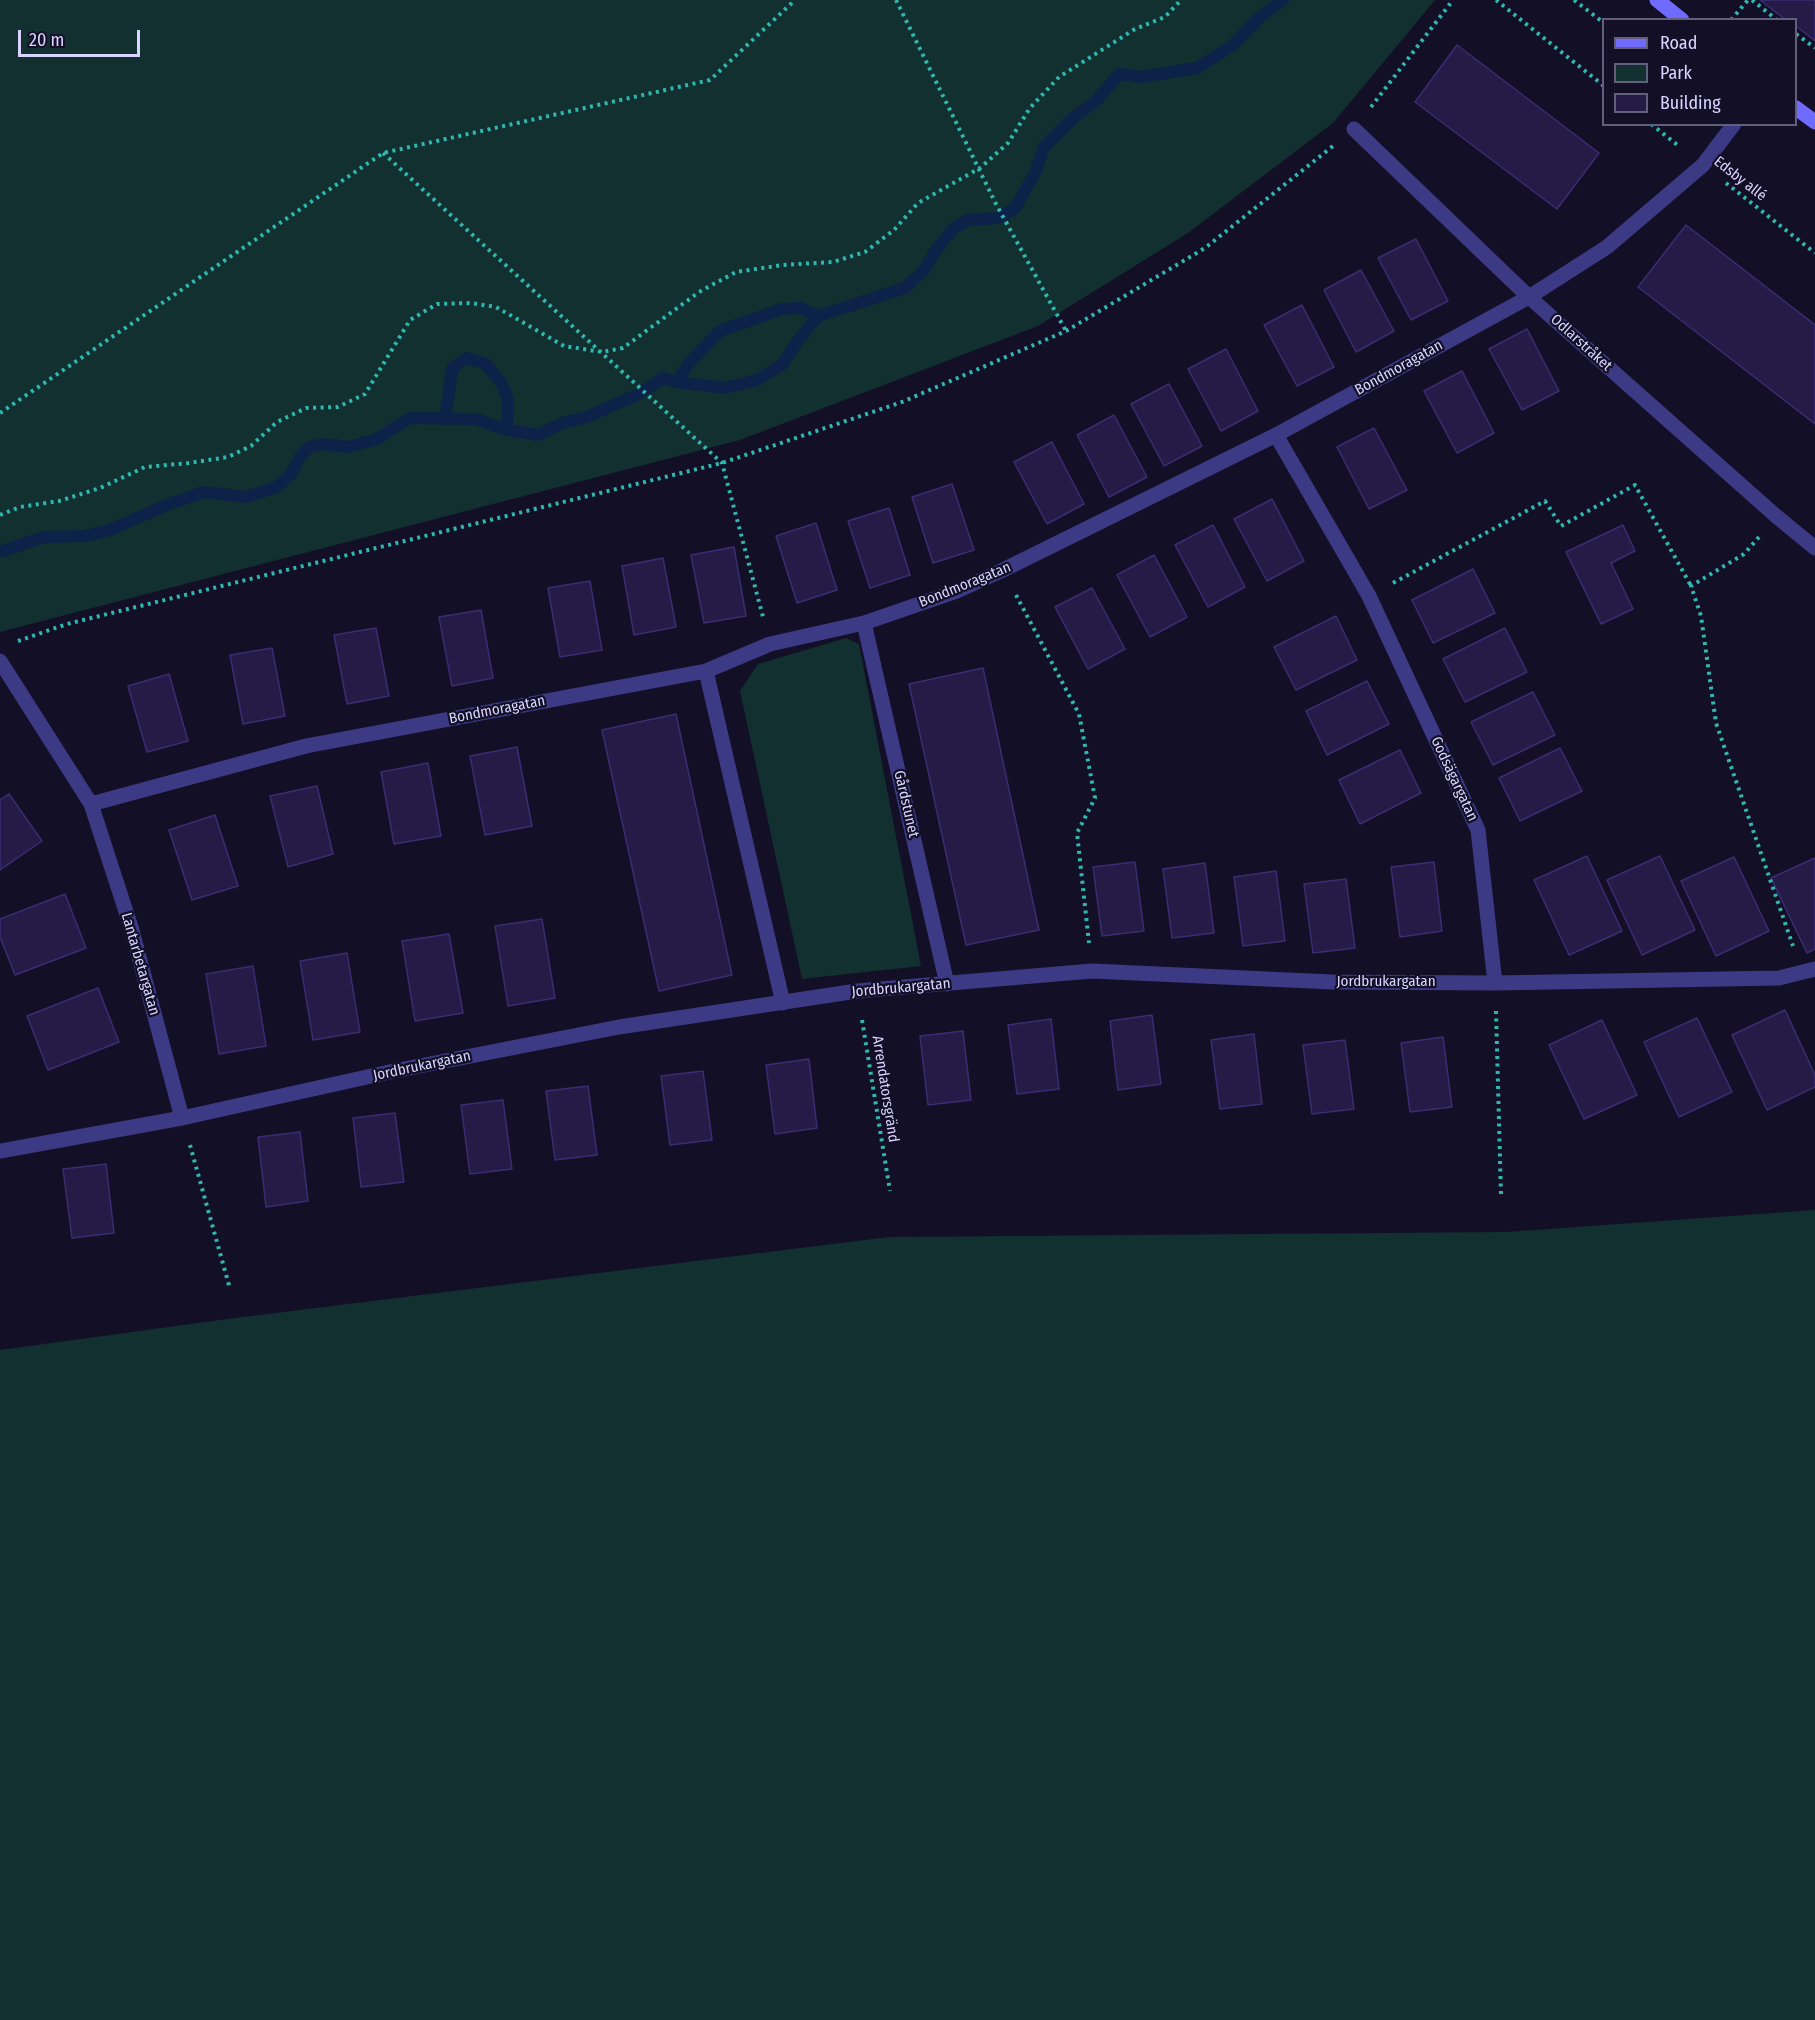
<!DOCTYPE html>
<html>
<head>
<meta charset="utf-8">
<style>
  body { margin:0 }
  #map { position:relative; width:1815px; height:2020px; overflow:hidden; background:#130f26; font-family:"Fira Sans Condensed",sans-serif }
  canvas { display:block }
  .legend { position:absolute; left:1602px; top:18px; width:195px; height:108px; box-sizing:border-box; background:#130f26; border:2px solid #625e7d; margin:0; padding:8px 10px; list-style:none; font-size:18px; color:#d9d4ff }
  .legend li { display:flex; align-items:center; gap:12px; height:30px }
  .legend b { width:30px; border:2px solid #625e7d }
  .scale { position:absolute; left:18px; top:30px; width:122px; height:27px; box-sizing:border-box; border:3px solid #d9d4ff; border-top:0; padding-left:8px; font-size:18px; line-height:21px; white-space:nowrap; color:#d9d4ff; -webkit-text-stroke:4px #130f26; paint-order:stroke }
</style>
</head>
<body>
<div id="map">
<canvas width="1815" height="2020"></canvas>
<ul class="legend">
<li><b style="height:8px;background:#6f6bff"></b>Road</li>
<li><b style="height:16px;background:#12302f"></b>Park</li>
<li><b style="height:16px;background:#241b47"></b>Building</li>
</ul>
<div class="scale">20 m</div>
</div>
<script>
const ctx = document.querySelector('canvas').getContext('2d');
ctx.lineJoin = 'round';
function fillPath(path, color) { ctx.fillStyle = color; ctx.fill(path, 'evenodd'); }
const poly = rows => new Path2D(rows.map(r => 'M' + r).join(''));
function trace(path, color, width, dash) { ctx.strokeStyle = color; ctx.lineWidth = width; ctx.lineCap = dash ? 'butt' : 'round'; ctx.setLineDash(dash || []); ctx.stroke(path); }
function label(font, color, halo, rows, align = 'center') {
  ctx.font = font + ' "Fira Sans Condensed",sans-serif'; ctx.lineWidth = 4.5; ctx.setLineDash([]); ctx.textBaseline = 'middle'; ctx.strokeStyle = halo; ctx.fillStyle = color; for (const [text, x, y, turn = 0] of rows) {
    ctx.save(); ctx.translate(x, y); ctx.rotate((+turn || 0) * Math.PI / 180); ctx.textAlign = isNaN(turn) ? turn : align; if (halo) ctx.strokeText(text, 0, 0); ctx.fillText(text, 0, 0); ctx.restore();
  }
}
fillPath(poly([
  [0,0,1435,0,1333,123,1188,233,1038,326,740,440,0,632],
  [846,638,859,644,921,966,802,979,740,691,758,664],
  [1815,1210,1815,2020,0,2020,0,1350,227,1319,889,1237,1506,1232]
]), '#12302f');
trace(poly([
  [677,382,689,363,720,331,782,309,800,308,818,316],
  [444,419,448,401,452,368,467,358,486,364,502,384,508,399,507,430],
  [3,551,43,537,86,536,110,530,164,506,204,492,246,497,277,487,292,473,300,457,309,447,322,444,348,447,377,439,410,418,476,419,507,430,538,435,563,423,587,417,637,395,663,378,677,382,725,388,757,380,783,364,796,343,818,316,905,288,924,270,936,250,954,228,968,220,998,218,1015,208,1035,173,1044,147,1074,117,1096,101,1119,74,1140,77,1197,68,1233,45,1260,17,1283,0]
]), '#0c2248', 12);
const building = poly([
  [1760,0,1815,0,1815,41,1796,26,1796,20,1786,20,1760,0],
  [1457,45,1599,153,1557,209,1415,102,1457,45],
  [1686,225,1815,325,1815,424,1638,287,1686,225],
  [1416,239,1448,301,1411,320,1378,258,1416,239],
  [1361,270,1394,331,1356,352,1324,290,1361,270],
  [1302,305,1334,367,1297,386,1264,325,1302,305],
  [1527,329,1559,391,1522,410,1489,349,1527,329],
  [1226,349,1258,411,1221,431,1188,369,1226,349],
  [1462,371,1494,433,1457,453,1424,391,1462,371],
  [1169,384,1202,446,1164,466,1131,404,1169,384],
  [1114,415,1147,477,1109,497,1077,435,1114,415],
  [1374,428,1407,490,1369,509,1337,447,1374,428],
  [1052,442,1084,504,1047,524,1014,462,1052,442],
  [952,484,974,550,933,563,912,497,952,484],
  [1272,499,1304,561,1267,581,1234,519,1272,499],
  [889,508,910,575,870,588,848,521,889,508],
  [816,523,837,590,797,603,776,536,816,523],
  [1213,525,1245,587,1208,607,1175,545,1213,525],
  [1623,525,1635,551,1611,563,1633,609,1601,624,1566,552,1623,525],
  [734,547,746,616,704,623,691,555,734,547],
  [1154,555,1187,617,1150,637,1117,575,1154,555],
  [663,558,676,627,634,635,622,566,663,558],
  [1473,569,1495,613,1433,643,1412,600,1473,569],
  [590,581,602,650,560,657,548,588,590,581],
  [1092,588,1125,649,1088,669,1055,607,1092,588],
  [481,610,493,678,452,686,439,617,481,610],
  [1336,616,1357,660,1296,690,1274,647,1336,616],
  [376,628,389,696,347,704,334,635,376,628],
  [1505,628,1527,672,1465,702,1443,659,1505,628],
  [272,648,285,716,243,724,230,655,272,648],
  [983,668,1039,930,966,945,909,684,983,668],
  [169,674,188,741,147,752,128,686,169,674],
  [1367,681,1389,724,1327,755,1306,711,1367,681],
  [1533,692,1555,735,1493,765,1471,722,1533,692],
  [676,714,732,975,659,991,602,730,676,714],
  [517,747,532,826,485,835,470,756,517,747],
  [1560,748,1582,791,1520,821,1499,778,1560,748],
  [1400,750,1421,793,1360,824,1339,780,1400,750],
  [428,763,441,836,394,844,381,772,428,763],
  [317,786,333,854,288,867,270,796,317,786],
  [9,794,42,841,0,870,0,800,9,794],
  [215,815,238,886,192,900,169,830,215,815],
  [1587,856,1622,931,1569,955,1534,880,1587,856],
  [1660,856,1695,930,1642,955,1607,880,1660,856],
  [1734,857,1769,931,1716,956,1681,881,1734,857],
  [1815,858,1815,949,1807,953,1771,878,1815,858],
  [1135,862,1144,931,1102,936,1093,867,1135,862],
  [1434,862,1442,931,1400,937,1391,867,1434,862],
  [1205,863,1214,933,1172,938,1163,869,1205,863],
  [1276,871,1285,941,1243,946,1234,877,1276,871],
  [1346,879,1355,948,1313,953,1304,884,1346,879],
  [65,894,86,948,15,975,0,937,0,919,65,894],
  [542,919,555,998,508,1006,495,926,542,919],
  [449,934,463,1013,415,1021,402,941,449,934],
  [347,953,360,1032,313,1040,300,961,347,953],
  [253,966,266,1046,219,1054,206,974,253,966],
  [98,988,119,1042,48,1070,27,1016,98,988],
  [1785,1010,1815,1075,1815,1087,1767,1110,1732,1035,1785,1010],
  [1152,1015,1161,1084,1118,1090,1110,1021,1152,1015],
  [1697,1018,1732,1092,1679,1117,1644,1042,1697,1018],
  [1051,1019,1059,1089,1017,1094,1008,1025,1051,1019],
  [1602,1020,1637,1095,1584,1119,1549,1045,1602,1020],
  [963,1031,971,1100,928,1105,920,1036,963,1031],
  [1254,1034,1262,1104,1220,1109,1211,1040,1254,1034],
  [1443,1037,1452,1107,1410,1112,1401,1043,1443,1037],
  [1345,1040,1354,1109,1312,1114,1303,1045,1345,1040],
  [809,1059,817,1128,775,1134,766,1065,809,1059],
  [703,1071,712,1140,670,1145,661,1076,703,1071],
  [588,1086,597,1155,555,1160,546,1091,588,1086],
  [503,1100,512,1169,470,1174,461,1105,503,1100],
  [395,1113,404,1182,361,1187,353,1118,395,1113],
  [300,1132,308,1201,266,1207,258,1137,300,1132],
  [106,1164,114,1233,72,1238,63,1169,106,1164]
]);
fillPath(building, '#241b47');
trace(building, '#3b2d73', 1.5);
trace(poly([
  [896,0,996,204,1066,331],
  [1496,0,1604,86],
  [1574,0,1604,23],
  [1752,0,1777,20],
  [1731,20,1748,0],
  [1796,34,1815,48],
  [1371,107,1453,0],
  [1651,124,1680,147],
  [383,153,722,463,763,617],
  [1726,183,1815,253],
  [0,413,383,153,710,80,795,0],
  [0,515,20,507,59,501,100,488,145,467,189,463,228,457,251,446,277,422,306,408,338,407,365,394,410,320,437,304,471,303,496,307,564,346,602,352,623,348,699,292,736,272,783,265,833,262,865,252,894,230,918,203,980,168,1008,143,1030,108,1059,77,1135,29,1165,17,1181,0],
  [1759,537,1744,554,1691,586,1701,616,1716,723,1793,946],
  [1393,583,1545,501,1561,526,1635,485,1691,586],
  [1016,595,1079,714,1095,798,1077,833,1089,943],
  [18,641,67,624,722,463,902,402,1066,331,1205,248,1333,146],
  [1496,1011,1501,1196],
  [862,1020,890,1191],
  [190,1145,230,1289]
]), '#2fb8b0', 4, [3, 4.5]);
trace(poly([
  [1354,129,1529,297,1776,516,1815,548],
  [1276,435,1369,596,1478,830,1495,983],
  [864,623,947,984],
  [0,661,91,804,131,927,182,1118],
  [706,671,783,1003],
  [91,804,306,746,706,671,770,644,864,623,957,591,1003,570,1276,435,1529,297,1607,247,1703,165,1734,124],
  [0,1151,182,1118,394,1071,619,1027,857,991,1092,971,1332,982,1495,983,1779,978,1815,969]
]), '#3d3a85', 15);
trace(poly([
  [1657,0,1682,20],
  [1796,108,1815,122]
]), '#6f6bff', 15);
label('15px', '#d9d4ff', '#130f26', [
  ["Edsby allé",1740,179,38],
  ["Odlarstråket",1581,343,42],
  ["Bondmoragatan",1399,368,-29],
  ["Bondmoragatan",965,585,-22],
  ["Bondmoragatan",497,710,-11],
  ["Godsägargatan",1454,779,65],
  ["Gårdstunet",906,804,77],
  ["Lantarbetargatan",140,964,74],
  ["Jordbrukargatan",1386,982],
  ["Jordbrukargatan",901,988,-5],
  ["Jordbrukargatan",422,1066,-12],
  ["Arrendatorsgränd",885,1089,81]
]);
</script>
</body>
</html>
